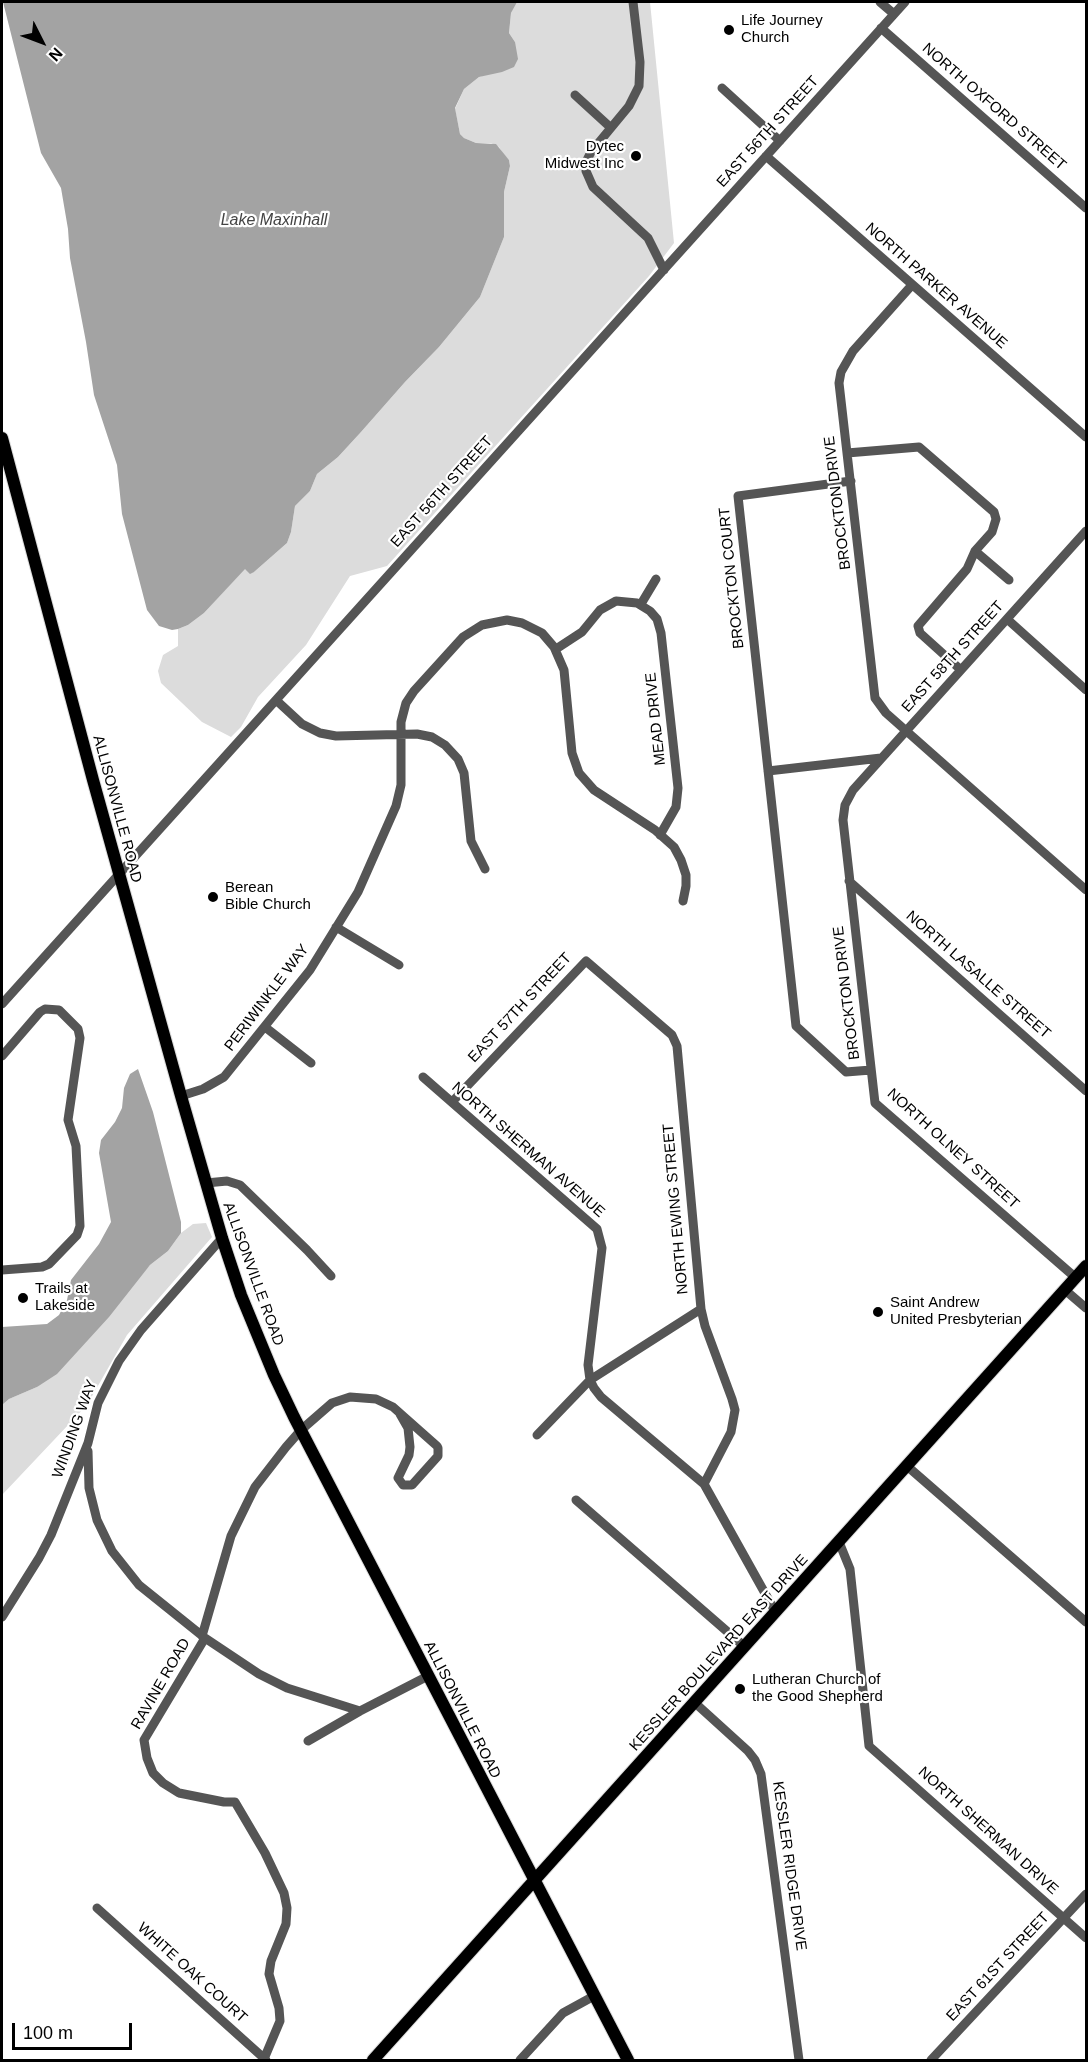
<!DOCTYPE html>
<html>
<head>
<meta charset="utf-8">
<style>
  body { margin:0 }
  #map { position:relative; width:1088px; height:2062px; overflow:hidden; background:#fff; font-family:Helvetica,sans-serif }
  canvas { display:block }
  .frame { position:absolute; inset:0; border:3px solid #000; pointer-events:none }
  .north { position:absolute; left:12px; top:12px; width:60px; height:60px; -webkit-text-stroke:4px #fff; paint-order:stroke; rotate:132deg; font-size:16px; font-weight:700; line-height:24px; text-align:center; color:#000 }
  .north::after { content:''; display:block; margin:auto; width:21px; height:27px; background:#000; clip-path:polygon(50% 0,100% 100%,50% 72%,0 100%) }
  .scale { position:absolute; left:12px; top:2023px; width:120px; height:27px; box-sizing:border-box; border:3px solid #000; border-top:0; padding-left:8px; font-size:18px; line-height:21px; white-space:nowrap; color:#000; -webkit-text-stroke:4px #fff; paint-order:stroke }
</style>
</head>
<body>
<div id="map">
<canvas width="1088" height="2062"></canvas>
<div class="frame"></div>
<div class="north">N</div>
<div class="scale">100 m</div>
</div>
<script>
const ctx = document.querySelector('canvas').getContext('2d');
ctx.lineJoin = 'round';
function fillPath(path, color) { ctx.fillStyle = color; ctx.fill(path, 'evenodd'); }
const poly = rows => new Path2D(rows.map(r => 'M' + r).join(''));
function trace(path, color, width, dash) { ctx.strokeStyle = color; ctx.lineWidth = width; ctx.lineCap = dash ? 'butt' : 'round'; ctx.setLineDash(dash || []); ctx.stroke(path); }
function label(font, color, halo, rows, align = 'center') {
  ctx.font = font + ' Helvetica,sans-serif'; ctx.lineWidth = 4.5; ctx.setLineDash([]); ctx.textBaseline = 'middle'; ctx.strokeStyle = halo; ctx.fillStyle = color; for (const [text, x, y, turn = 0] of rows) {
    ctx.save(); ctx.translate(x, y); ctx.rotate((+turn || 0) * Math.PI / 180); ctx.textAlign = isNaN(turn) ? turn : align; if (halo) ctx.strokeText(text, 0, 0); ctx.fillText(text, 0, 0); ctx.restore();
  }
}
fillPath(poly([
  [516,2,650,2,674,243,649,276,387,566,350,576,306,645,258,697,241,727,231,737,202,722,161,683,158,671,163,655,178,646,178,629,188,625,204,613,245,568,254,572,287,543,291,532,295,506,310,491,317,474,338,457,361,432,405,382,439,347,480,297,504,237,504,192,510,166,509,160,503,154,499,147,491,143,476,143,464,138,460,134,455,109,464,89,479,77,485,75,515,42,509,33,511,13],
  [206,1223,212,1237,127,1335,87,1405,2,1495,2,1405,9,1399,37,1387,150,1265,168,1251,181,1233,193,1224]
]), '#dcdcdc');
fillPath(poly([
  [3,2,517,2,511,13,509,33,515,42,518,59,514,67,502,72,479,77,464,89,455,108,460,134,464,138,476,143,496,144,509,160,510,166,504,192,504,237,480,297,439,347,405,382,361,432,338,457,317,474,310,491,295,506,291,532,287,543,254,572,250,574,245,569,204,613,188,625,178,629,172,630,159,626,147,610,122,514,117,465,94,395,86,342,70,258,68,229,61,188,41,153],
  [138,1069,153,1112,181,1222,181,1233,168,1251,150,1265,109,1317,57,1374,37,1387,9,1399,2,1405,2,1327,47,1324,59,1315,67,1300,71,1280,99,1244,111,1222,99,1153,101,1140,115,1122,122,1108,124,1088,130,1074]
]), '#a3a3a3');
const major = poly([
  [2,438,93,780,181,1096,222,1238,241,1295,274,1375,294,1417,628,2060],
  [373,2060,1086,1266]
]);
trace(major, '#dbdbdb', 14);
trace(poly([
  [633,2,640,62,639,86,629,106,591,152,587,160,586,171,593,187,648,238,664,270],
  [880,2,894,14],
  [881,28,1086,208],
  [722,88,780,141],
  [575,95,610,127],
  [766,156,1086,437],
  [912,285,853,351,841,372,839,383,875,698,886,713,1086,890],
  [847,453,919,447,994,512,996,519,992,532,975,551,967,569,918,626,920,633,961,670],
  [851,481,738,496,796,1026,846,1072,871,1070],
  [975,551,1009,580],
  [641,604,656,579],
  [1007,619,1086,690],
  [556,649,582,632,600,610,616,601,637,603,650,611,657,619,661,633,678,788,676,807,660,835],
  [276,700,302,724,320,733,336,736,417,734,432,737,445,745,458,759,464,773,471,841,485,869],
  [768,771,881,758],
  [849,881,1086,1091],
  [336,927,399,965],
  [2,1004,905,2],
  [265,1027,311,1063],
  [2,1056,40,1012,45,1009,59,1010,78,1029,80,1038,68,1120,76,1146,80,1226,77,1235,49,1264,42,1267,2,1270],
  [423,1077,597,1229,602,1248,588,1365,590,1380,594,1388,601,1397,704,1484,776,1613],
  [181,1096,203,1089,224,1077,310,970,358,892,396,806,401,785,401,722,406,703,414,691,463,637,482,625,507,620,522,623,542,633,554,647,564,670,572,753,579,773,594,790,655,830,674,847,681,860,686,875,686,886,683,901],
  [452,1102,586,961,672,1035,677,1046,701,1309,705,1326,732,1399,735,1410,731,1432,704,1484],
  [206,1183,227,1181,240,1185,307,1250,331,1276],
  [1076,1278,875,1103,843,820,845,805,853,790,1086,531],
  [1065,1290,1086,1308],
  [537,1435,590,1380,701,1309],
  [88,1451,89,1488,97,1520,112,1551,139,1585,205,1638,259,1674,287,1688,360,1711],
  [907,1466,1086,1622],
  [576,1500,745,1647],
  [839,1542,850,1569,869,1746,1086,1938],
  [2,1617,39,1558,51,1535,88,1443,98,1403,119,1361,141,1330,222,1238],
  [202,1636,231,1536,255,1487,286,1447,301,1430,332,1403,350,1397,376,1399,393,1407,437,1446,438,1448,438,1456,412,1485,403,1485,398,1478,409,1455,410,1447,408,1428,400,1414],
  [205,1638,144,1740,147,1758,153,1773,163,1783,179,1793,224,1802,235,1802,265,1853,284,1893,287,1908,286,1924,271,1961,269,1974,279,2008,280,2021,264,2059],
  [694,1702,748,1751,755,1760,761,1774,799,2060],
  [308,1741,360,1711,428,1676],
  [97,1908,266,2060],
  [520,2060,563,2013,594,1996],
  [931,2060,1086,1894]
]), '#555', 9);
trace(major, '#000', 12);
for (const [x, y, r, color] of [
  [729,30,6,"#000"],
  [636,156,6,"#000"],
  [213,897,6,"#000"],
  [23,1298,6,"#000"],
  [878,1312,6,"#000"],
  [740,1689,6,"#000"]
]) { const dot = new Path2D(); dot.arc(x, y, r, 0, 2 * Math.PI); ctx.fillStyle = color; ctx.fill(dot); trace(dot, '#fff', 2); }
label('15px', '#000', '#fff', [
  ["Life Journey",741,21],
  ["Church",741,38],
  ["Dytec",624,147,"right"],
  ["Midwest Inc",624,164,"right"],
  ["Berean",225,888],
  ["Bible Church",225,905],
  ["Trails at",35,1289],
  ["Lakeside",35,1306],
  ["Saint Andrew",890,1303],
  ["United Presbyterian",890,1320],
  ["Lutheran Church of",752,1680],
  ["the Good Shepherd",752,1697]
], 'left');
label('15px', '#000', '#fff', [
  ["NORTH OXFORD STREET",994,107,41],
  ["EAST 56TH STREET",768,132,-48],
  ["NORTH PARKER AVENUE",936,286,41],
  ["EAST 56TH STREET",442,492,-48],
  ["BROCKTON DRIVE",838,503,-97],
  ["BROCKTON COURT",732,578,-96],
  ["EAST 58TH STREET",953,657,-48],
  ["MEAD DRIVE",656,719,-96],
  ["ALLISONVILLE ROAD",117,809,75],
  ["NORTH LASALLE STREET",978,975,41],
  ["BROCKTON DRIVE",847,993,-97],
  ["PERIWINKLE WAY",267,998,-53],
  ["EAST 57TH STREET",520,1008,-47],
  ["NORTH OLNEY STREET",953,1149,42],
  ["NORTH SHERMAN AVENUE",528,1150,41],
  ["NORTH EWING STREET",676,1209,-95],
  ["ALLISONVILLE ROAD",253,1274,70],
  ["WINDING WAY",75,1429,-70],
  ["KESSLER BOULEVARD EAST DRIVE",719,1653,-48],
  ["RAVINE ROAD",161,1684,-60],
  ["ALLISONVILLE ROAD",462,1710,63],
  ["NORTH SHERMAN DRIVE",988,1831,42],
  ["KESSLER RIDGE DRIVE",789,1866,82],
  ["EAST 61ST STREET",998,1967,-47],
  ["WHITE OAK COURT",192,1973,42]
]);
label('italic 16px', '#444', '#fff', [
  ["Lake Maxinhall",274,221]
]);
</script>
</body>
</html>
